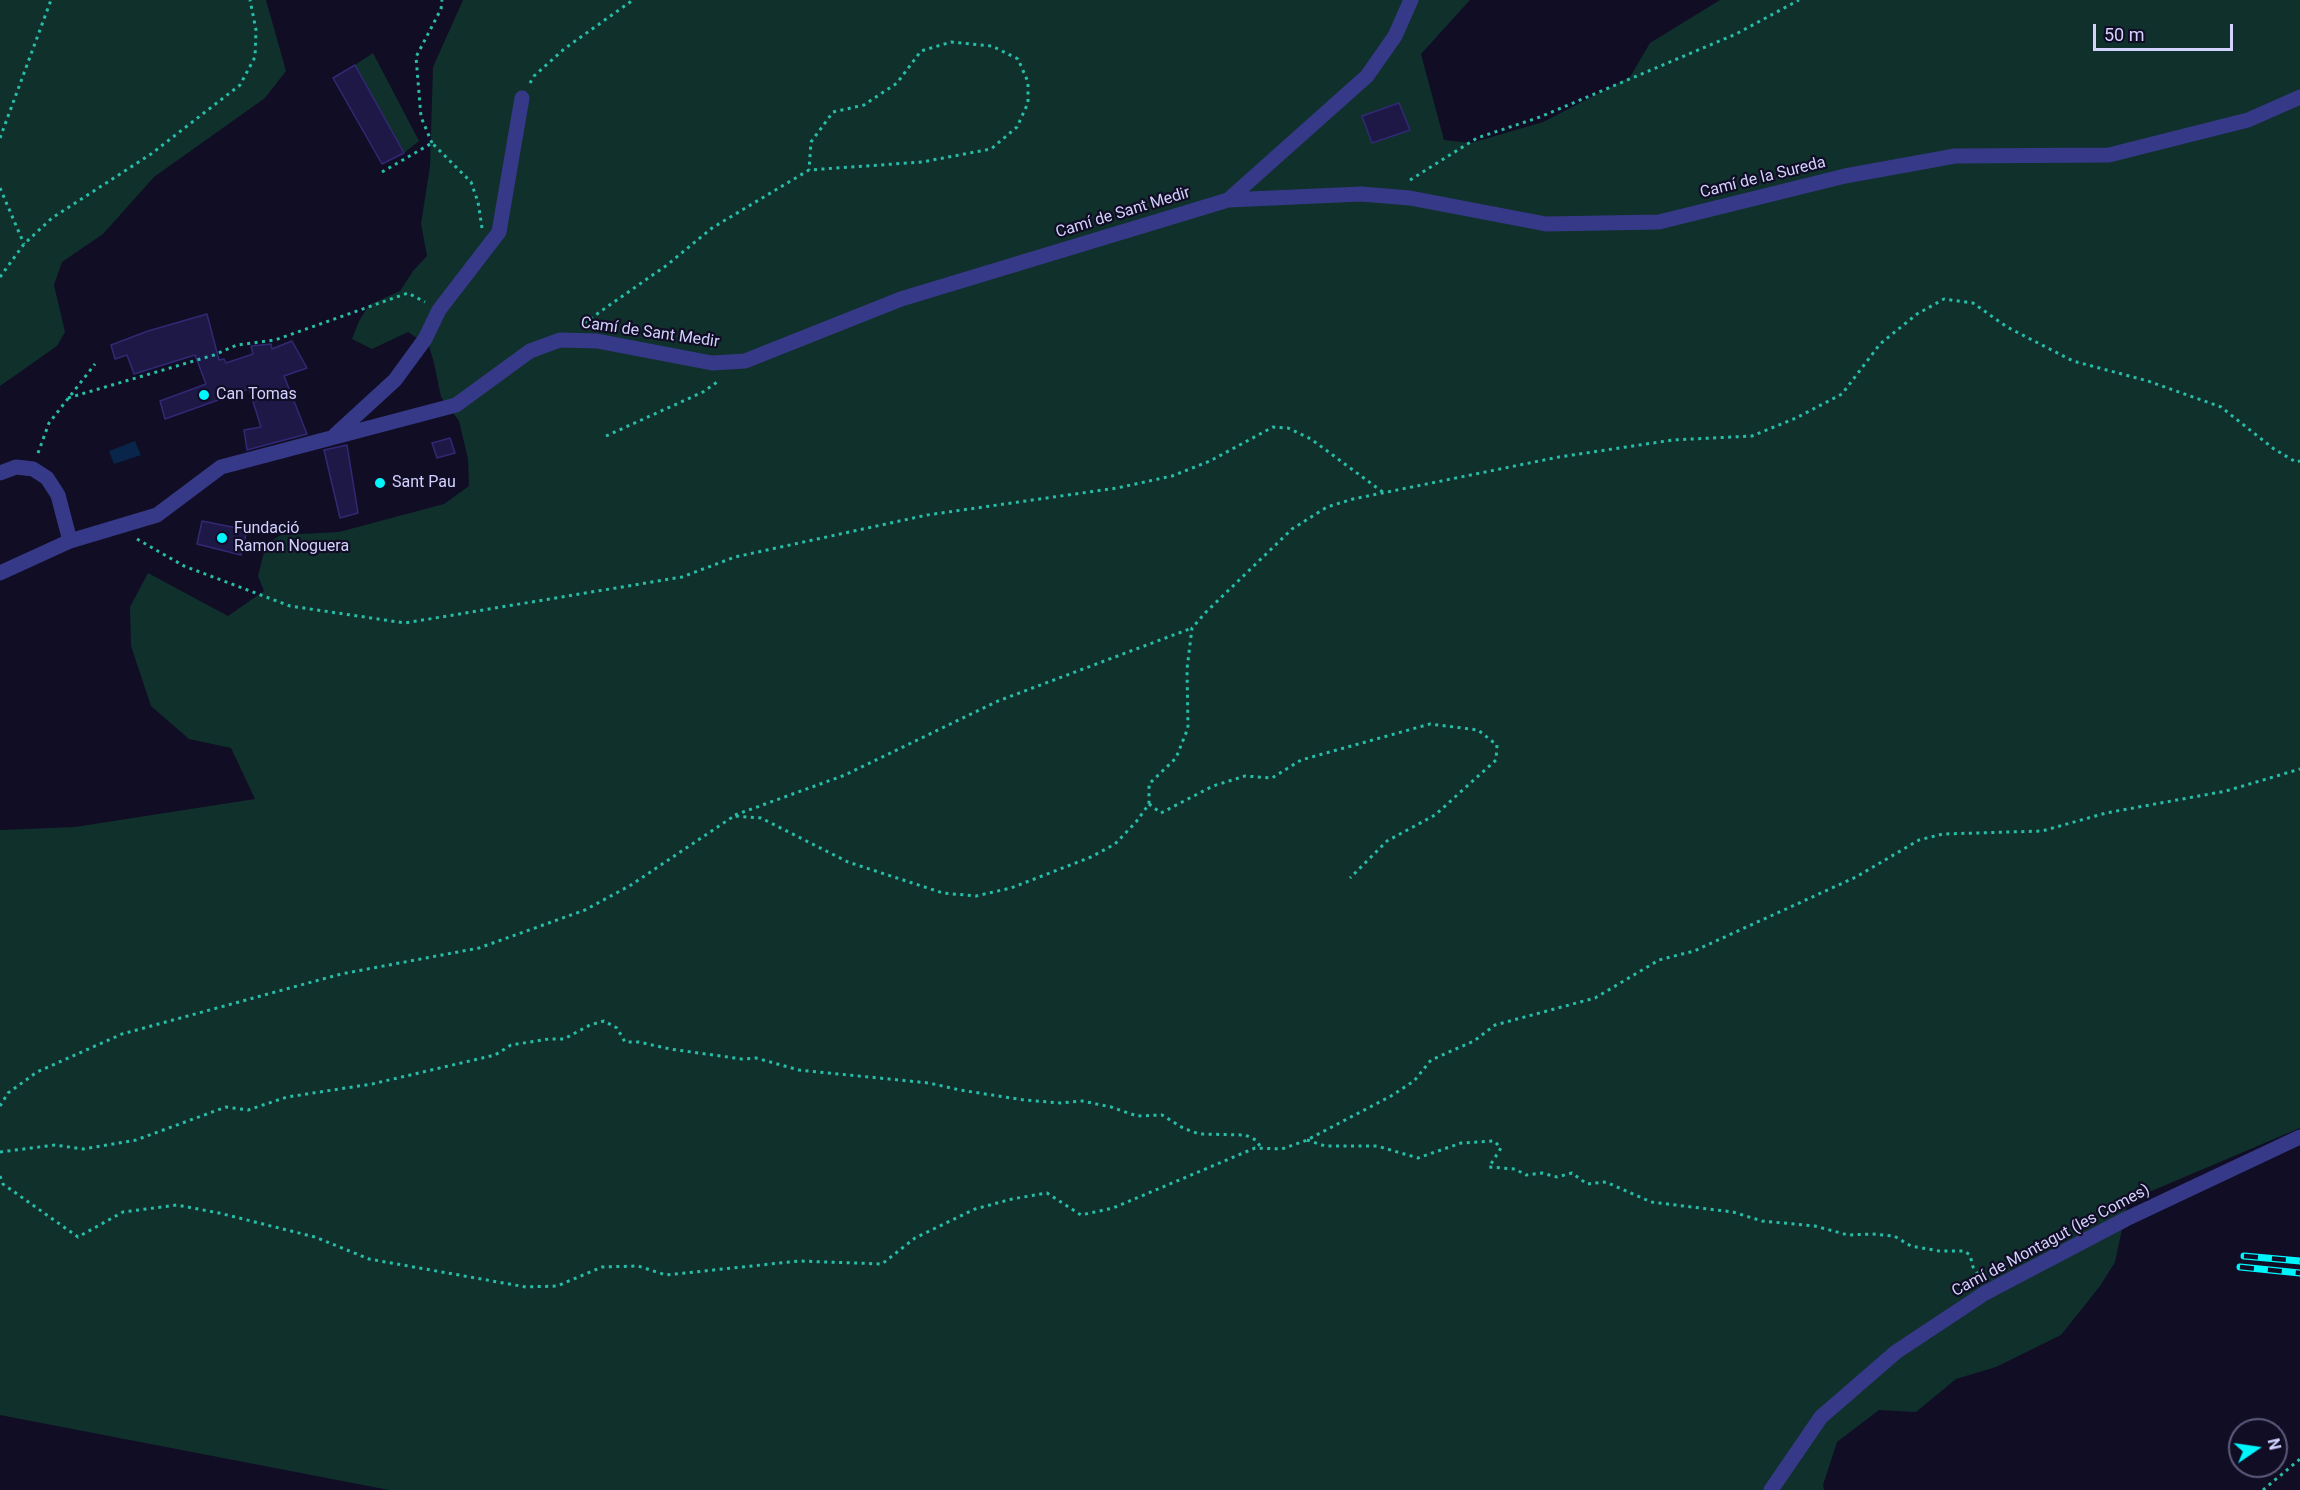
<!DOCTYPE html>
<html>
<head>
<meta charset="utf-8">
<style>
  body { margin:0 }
  #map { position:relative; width:2300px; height:1490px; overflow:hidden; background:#100d25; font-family:Roboto,sans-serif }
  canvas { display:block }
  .north { position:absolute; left:2228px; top:1418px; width:60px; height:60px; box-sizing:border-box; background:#100d25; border:2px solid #5e5c7c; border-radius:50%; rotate:77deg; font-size:16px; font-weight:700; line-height:24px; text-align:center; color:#d3d2ff }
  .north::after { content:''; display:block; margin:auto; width:21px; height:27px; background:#00f6fd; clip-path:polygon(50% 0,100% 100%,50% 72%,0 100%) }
  .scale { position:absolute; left:2093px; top:24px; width:140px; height:27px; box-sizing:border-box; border:3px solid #d3d2ff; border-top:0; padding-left:8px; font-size:18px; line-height:21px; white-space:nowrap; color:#d3d2ff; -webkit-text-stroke:4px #100d25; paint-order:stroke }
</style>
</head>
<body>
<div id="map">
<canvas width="2300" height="1490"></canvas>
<div class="north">N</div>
<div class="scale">50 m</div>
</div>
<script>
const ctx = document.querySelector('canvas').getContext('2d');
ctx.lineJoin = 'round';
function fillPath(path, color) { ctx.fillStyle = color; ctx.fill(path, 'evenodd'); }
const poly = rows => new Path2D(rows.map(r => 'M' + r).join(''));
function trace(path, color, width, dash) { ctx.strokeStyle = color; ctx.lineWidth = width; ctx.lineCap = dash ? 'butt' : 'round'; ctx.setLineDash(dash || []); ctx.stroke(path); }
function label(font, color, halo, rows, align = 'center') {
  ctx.font = font + ' Roboto,sans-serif'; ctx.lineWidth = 4.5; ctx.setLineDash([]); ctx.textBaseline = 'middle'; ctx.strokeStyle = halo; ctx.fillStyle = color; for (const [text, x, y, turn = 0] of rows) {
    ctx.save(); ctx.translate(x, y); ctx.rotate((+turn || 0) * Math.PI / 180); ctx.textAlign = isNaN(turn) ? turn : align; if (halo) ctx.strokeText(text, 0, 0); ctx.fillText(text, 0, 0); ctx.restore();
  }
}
fillPath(poly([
  [0,0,266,0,286,71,265,98,154,177,103,234,62,262,54,285,65,332,57,346,0,386],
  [463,0,1470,0,1421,54,1444,140,1471,143,1543,122,1630,77,1650,43,1720,0,2300,0,2300,1128,2128,1201,2115,1262,2100,1286,2061,1335,1996,1367,1956,1379,1916,1412,1879,1410,1837,1442,1823,1485,1824,1490,389,1490,0,1415,0,830,75,827,255,799,231,748,189,739,151,706,131,646,130,607,148,573,228,616,264,591,258,576,266,544,281,535,339,532,444,504,469,486,468,459,459,421,441,397,434,363,429,346,408,332,372,349,352,339,359,321,369,305,400,291,413,271,427,256,421,224,430,166,433,67],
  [373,53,419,141,404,153,355,65]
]), '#10302c');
fillPath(poly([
  [135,441,141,455,114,464,109,451]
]), '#092549');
const building = poly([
  [355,65,404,153,382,164,333,78,355,65],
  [1399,103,1410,130,1372,143,1362,116,1399,103],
  [207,314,219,360,224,359,226,363,253,354,251,346,271,344,272,349,292,341,307,368,284,376,307,434,247,450,244,430,261,427,249,389,165,419,160,401,206,384,195,355,134,374,127,355,115,359,111,345,148,331,207,314],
  [450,438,455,453,437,458,432,443,450,438],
  [347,445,358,513,340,518,324,450,347,445],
  [202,521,247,530,241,555,197,544,202,521]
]);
fillPath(building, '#1e1847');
trace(building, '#322975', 1.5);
trace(poly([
  [530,83,534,76,564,49,633,0],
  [0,138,51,0],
  [432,143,421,117,416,57,441,9,442,0],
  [382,172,432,143,471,182,478,202,482,228],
  [1410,180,1477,138,1540,117,1736,34,1799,0],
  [0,188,24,244],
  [0,277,24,244,52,218,151,154,240,85,255,57,256,30,250,0],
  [584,323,667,265,712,228,809,170,922,162,991,149,1017,127,1028,103,1028,82,1018,59,992,46,951,42,921,51,897,83,864,105,833,112,811,142,809,170],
  [68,398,214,355,237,345,275,340,408,293,425,302],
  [606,436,703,392,720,380],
  [38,453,49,423,95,364],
  [137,539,184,566,290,606,405,623,682,577,735,557,927,515,1117,488,1172,476,1210,461,1273,427,1288,428,1311,439,1384,493],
  [1149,804,1161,813,1213,786,1245,776,1272,778,1301,760,1430,724,1478,730,1497,745,1496,760,1435,815,1387,841,1350,878],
  [735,815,845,775,998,701,1192,628],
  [0,1106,8,1093,37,1072,122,1034,341,974,479,948,585,910,631,885,734,816,761,818,848,862,943,893,976,896,1011,888,1091,857,1115,844,1136,822,1149,804,1149,784,1176,758,1188,728,1187,669,1192,628,1206,612,1292,529,1327,507,1353,499,1559,457,1673,440,1752,436,1796,418,1842,394,1880,344,1917,314,1944,299,1973,303,2007,327,2073,361,2148,381,2221,407,2274,449,2296,462,2300,461],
  [1307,1140,1325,1146,1377,1146,1418,1158,1461,1143,1494,1141,1501,1148,1489,1167,1515,1169,1526,1175,1542,1173,1557,1177,1572,1173,1587,1184,1606,1182,1651,1202,1733,1212,1762,1221,1815,1226,1848,1235,1872,1234,1894,1236,1911,1246,1939,1251,1964,1251,1970,1255,1973,1267,1980,1277],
  [0,1152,55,1145,83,1149,136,1140,226,1107,248,1110,287,1097,372,1084,495,1055,511,1045,549,1039,564,1039,590,1025,604,1021,617,1028,625,1042,639,1042,670,1049,742,1059,756,1058,799,1070,929,1083,960,1090,1024,1100,1060,1103,1082,1101,1111,1107,1137,1116,1162,1115,1183,1128,1199,1134,1245,1135,1256,1140,1262,1149],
  [0,1176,3,1184,78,1237,123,1212,177,1205,219,1213,315,1237,369,1259,526,1287,557,1286,602,1267,638,1266,666,1275,799,1261,882,1264,915,1238,975,1209,1012,1199,1047,1193,1081,1215,1113,1208,1255,1148,1282,1149,1307,1140,1391,1096,1414,1081,1431,1060,1474,1041,1495,1025,1595,998,1659,960,1694,951,1856,877,1919,840,1943,834,2042,831,2106,813,2226,791,2300,769],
  [2263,1490,2300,1459]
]), '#28bda9', 3, [3, 4.5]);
trace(poly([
  [1228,200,1361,194,1410,198,1546,224,1659,222,1845,176,1955,156,2109,155,2248,120,2300,97],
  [335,435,395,380,425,339,439,310,499,232,522,98],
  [0,473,16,467,33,469,47,478,58,495,70,541],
  [0,573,70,541,157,515,221,467,456,405,530,351,560,340,597,341,712,363,745,361,901,299,1228,200,1367,76,1395,36,1411,0],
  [1771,1490,1821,1417,1896,1352,1985,1293,2126,1219,2300,1137]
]), '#363987', 15);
const rail = poly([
  [2244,1256,2300,1261],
  [2240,1267,2300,1273]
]);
trace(rail, '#00f6fd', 7);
trace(rail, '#100d25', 4.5, [14]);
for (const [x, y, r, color] of [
  [204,395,6,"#00f6fd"],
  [380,483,6,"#00f6fd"],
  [222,538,6,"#00f6fd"]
]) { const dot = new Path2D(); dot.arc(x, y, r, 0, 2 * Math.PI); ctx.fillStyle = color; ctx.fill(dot); trace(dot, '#100d25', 2); }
label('16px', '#d3d2ff', '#100d25', [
  ["Camí de la Sureda",1763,178,-14],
  ["Camí de Sant Medir",1123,213,-17],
  ["Camí de Sant Medir",650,333,8],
  ["Camí de Montagut (les Comes)",2051,1241,-28]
]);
label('16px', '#d3d2ff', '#100d25', [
  ["Can Tomas",216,395],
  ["Sant Pau",392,483],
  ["Fundació",234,529],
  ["Ramon Noguera",234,547]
], 'left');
</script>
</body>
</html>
